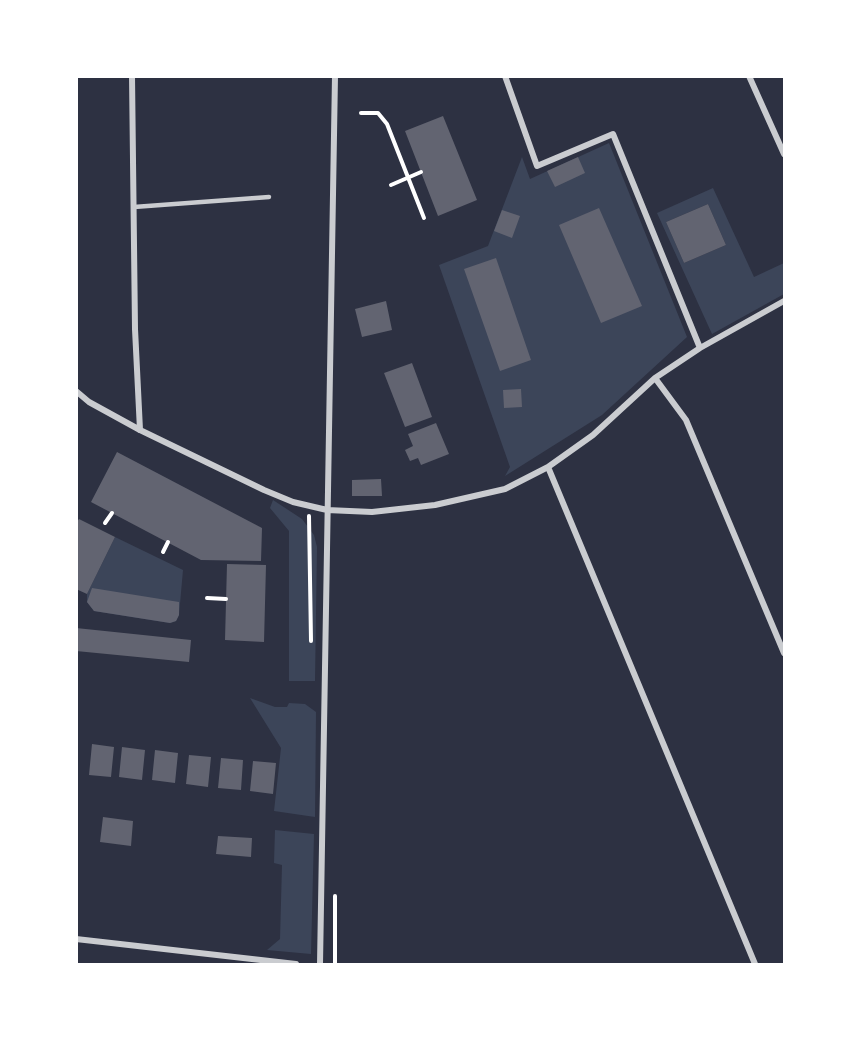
<!DOCTYPE html>
<html>
<head>
<meta charset="utf-8">
<style>
  body { margin:0 }
  #map { position:relative; width:861px; height:1041px; overflow:hidden; background:#2d3142; font-family:Roboto,sans-serif }
  canvas { display:block }
  .frame { position:absolute; inset:0; border:78px solid #fff; pointer-events:none }
</style>
</head>
<body>
<div id="map">
<canvas width="861" height="1041"></canvas>
<div class="frame"></div>
</div>
<script>
const ctx = document.querySelector('canvas').getContext('2d');
ctx.lineJoin = 'round';
function fillPath(path, color) { ctx.fillStyle = color; ctx.fill(path, 'evenodd'); }
const poly = rows => new Path2D(rows.map(r => 'M' + r).join(''));
function trace(path, color, width, dash) { ctx.strokeStyle = color; ctx.lineWidth = width; ctx.lineCap = dash ? 'butt' : 'round'; ctx.setLineDash(dash || []); ctx.stroke(path); }
fillPath(poly([
  [609,143,687,337,602,415,505,476,510,467,439,265,488,246,522,157,530,179],
  [713,188,754,277,784,263,784,294,712,334,657,213],
  [708,204,726,245,684,263,666,222],
  [273,500,302,519,314,535,317,547,315,681,289,681,289,531,270,508],
  [115,537,183,570,179,615,176,621,170,623,94,611,87,602,87,594],
  [250,698,275,707,287,707,289,703,305,704,316,712,315,817,274,811,281,748],
  [275,830,314,834,311,954,267,950,280,939,282,865,274,863]
]), '#3c4559');
fillPath(poly([
  [443,116,477,200,438,216,405,131],
  [578,157,585,173,555,187,547,171],
  [708,204,726,245,684,263,666,222],
  [599,208,642,306,601,323,559,225],
  [502,210,520,216,512,238,494,231],
  [496,258,531,360,500,371,464,269],
  [386,301,392,330,362,337,355,309],
  [412,363,432,417,405,427,384,373],
  [521,389,522,407,504,408,503,390],
  [436,423,449,454,421,465,418,458,410,461,405,450,413,446,408,434],
  [117,452,262,528,261,561,201,560,91,502],
  [381,479,382,496,352,496,352,480],
  [79,519,115,537,87,594,76,589,76,523],
  [227,564,266,565,264,642,225,640],
  [92,588,179,602,179,615,176,621,170,623,94,611,87,602],
  [76,628,191,640,189,662,76,651],
  [92,744,114,747,111,777,89,775],
  [122,747,145,750,142,780,119,777],
  [155,750,178,753,175,783,152,780],
  [189,755,211,757,208,787,186,784],
  [221,758,243,760,241,790,218,788],
  [253,761,276,763,273,794,250,791],
  [103,817,133,821,131,846,100,842],
  [218,836,252,838,251,857,216,854]
]), '#626471');
trace(poly([
  [361,113,378,113,387,124,424,218],
  [391,185,421,172],
  [309,516,311,641],
  [105,523,112,513],
  [163,552,168,542],
  [207,598,226,599],
  [335,964,335,896]
]), '#fff', 4);
trace(poly([
  [134,207,269,197]
]), '#caccd0', 4.5);
trace(poly([
  [132,76,135,329,140,430],
  [505,76,537,166,613,134,700,348],
  [749,76,784,154],
  [655,378,686,420,784,653],
  [76,391,89,402,140,430,264,490,293,502,327,510,372,512,435,505,505,489,548,467,593,435,655,378,700,348,784,301],
  [548,467,755,964],
  [76,939,296,964],
  [320,964,335,76]
]), '#caccd0', 6);
</script>
</body>
</html>
